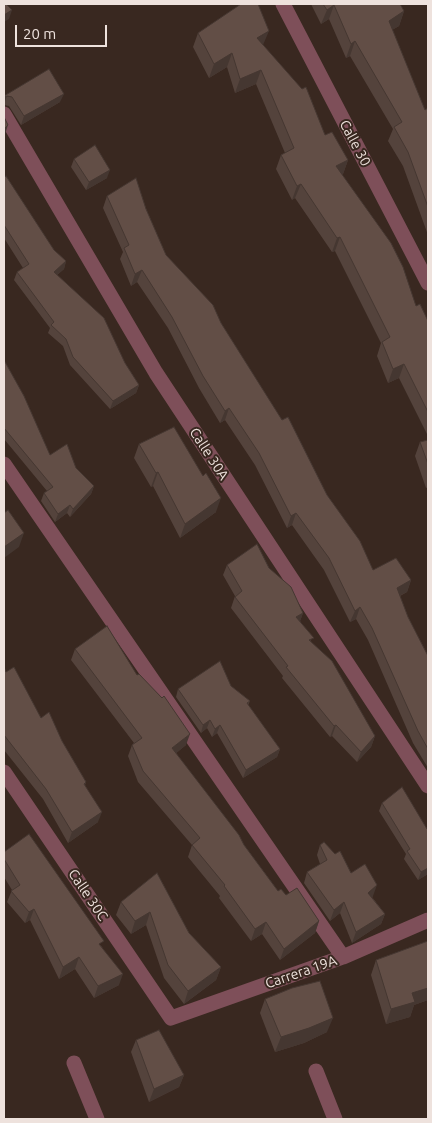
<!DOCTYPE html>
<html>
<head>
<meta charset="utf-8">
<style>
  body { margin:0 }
  #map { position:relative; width:432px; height:1123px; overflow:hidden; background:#392820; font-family:Ubuntu,sans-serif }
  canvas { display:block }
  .frame { position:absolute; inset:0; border:5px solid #eee2dd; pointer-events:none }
  .scale { position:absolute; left:15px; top:25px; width:92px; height:22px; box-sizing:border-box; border:2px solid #eee2dd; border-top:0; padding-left:6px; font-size:15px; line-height:18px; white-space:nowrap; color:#eee2dd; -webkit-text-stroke:4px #392820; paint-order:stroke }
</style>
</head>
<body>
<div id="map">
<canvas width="432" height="1123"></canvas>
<div class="frame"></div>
<div class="scale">20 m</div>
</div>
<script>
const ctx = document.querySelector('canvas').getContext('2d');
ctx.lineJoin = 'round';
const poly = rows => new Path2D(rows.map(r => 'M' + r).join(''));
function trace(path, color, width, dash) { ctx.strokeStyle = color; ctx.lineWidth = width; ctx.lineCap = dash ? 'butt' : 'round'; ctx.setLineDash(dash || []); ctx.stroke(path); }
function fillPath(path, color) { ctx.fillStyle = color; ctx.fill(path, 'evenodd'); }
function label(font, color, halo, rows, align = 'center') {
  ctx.font = font + ' Ubuntu,sans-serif'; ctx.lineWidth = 4; ctx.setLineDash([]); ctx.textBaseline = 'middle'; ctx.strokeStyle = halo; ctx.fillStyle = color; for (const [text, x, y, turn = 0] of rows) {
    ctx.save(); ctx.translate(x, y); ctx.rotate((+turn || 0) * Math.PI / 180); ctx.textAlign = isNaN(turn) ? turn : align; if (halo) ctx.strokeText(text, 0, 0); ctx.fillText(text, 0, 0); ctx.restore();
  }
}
trace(poly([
  [283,4,428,283],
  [4,114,156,373,428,786],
  [4,464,343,957],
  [4,772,171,1018,343,957,428,920],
  [74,1063,97,1119],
  [316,1071,335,1119]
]), '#7e4f59', 15);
fillPath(poly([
  [311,4,400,4,404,11,399,26,392,30,425,110,428,108,428,235,403,166,388,141,393,129,350,56,346,58,329,19,321,24],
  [198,33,263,45,325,135,348,160,343,174,342,174,416,306,428,321,428,436,399,378,388,383,377,356,381,343,335,251,332,252,295,198,292,200,276,169,281,155,285,153,256,84,235,93,227,67,209,78,193,47],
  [4,96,60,102,21,125,9,106,4,105],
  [74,159,107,178,86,190,71,167],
  [4,178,54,250,66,261,64,269,57,275,125,363,139,385,136,393,110,409,70,365,63,346,48,333,50,328,14,280,17,272,23,268,4,238],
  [107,196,146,209,166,255,221,323,327,495,373,570,411,580,407,592,400,596,408,617,428,656,428,768,413,743,368,640,356,619,350,622,324,570,292,525,287,528,255,465,225,420,220,423,199,388,168,328,137,282,131,286,120,259,123,252,103,208],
  [4,360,50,455,76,468,94,486,91,494,70,517,67,513,55,522,41,501,44,493,47,491,4,439],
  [428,440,428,487,426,488,415,456,420,442],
  [139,444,216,512,180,538,153,486,151,487,134,458],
  [227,565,269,568,303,613,300,621,312,643,375,736,371,747,357,762,332,736,330,737,282,678,283,676,231,608,235,596,223,575],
  [75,649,137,675,186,745,176,753,278,891,286,895,319,921,315,933,280,960,262,934,251,941,219,898,220,896,188,857,192,845,138,782,128,756,132,745,134,743,71,660],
  [4,667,6,672,41,718,62,741,86,782,85,785,98,822,68,843,43,799,4,750],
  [231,686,250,701,248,705,280,749,277,757,243,778,217,733,212,737,207,728,201,733,176,697,178,689],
  [382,803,427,829,428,828,428,874,418,880,404,859,406,854,379,811],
  [320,845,373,896,372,897,385,914,381,924,352,943,340,913,330,921,304,883,307,872,320,864,317,855],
  [4,852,102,947,119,985,94,998,75,969,59,979,30,920,25,923,7,902,12,890,4,877],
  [157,873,189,933,221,967,216,980,184,1004,164,978,146,925,131,934,116,915,121,902],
  [428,941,428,1000,414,1005,410,1017,386,1024,371,975,376,960],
  [265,999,327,1032,304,1043,275,1052,260,1013],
  [136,1040,184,1075,179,1087,149,1102,131,1052]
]), '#54433c');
fillPath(poly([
  [334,5,329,19,321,24,327,10],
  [12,10,9,19,4,22,4,15],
  [404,11,399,26,383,35,389,21],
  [269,31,263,45,257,38],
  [355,41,350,56,346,58,351,44],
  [232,53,227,67,209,78,214,64],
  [261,70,256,84,235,93,240,79],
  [64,94,60,102,21,125,24,116],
  [7,96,4,104,4,97],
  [8,125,5,134,4,135,4,129],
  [348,160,343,174,331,180,336,166],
  [110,170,107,178,86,190,89,182],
  [301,184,295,198,292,200,297,186],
  [340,237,335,251,332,252,337,238],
  [66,261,64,269,51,280,54,272],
  [142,270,137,282,131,286,135,274],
  [404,364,399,378,388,383,393,369],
  [139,385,136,393,110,409,113,401],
  [229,408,225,420,220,423,225,411],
  [158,472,153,486,151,487,156,473],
  [94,486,91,494,70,517,73,509],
  [221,498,216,512,180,538,185,524],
  [70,505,67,513,55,522,58,514],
  [296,513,292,525,287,528,291,516],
  [24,533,19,547,4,558,4,547],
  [411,580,407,592,393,599,397,588],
  [360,607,356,619,350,622,355,611],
  [303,613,299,624,296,617],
  [210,720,207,728,201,733,203,725],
  [220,725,217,733,212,737,215,729],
  [336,725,332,736,330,737,334,726],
  [190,734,186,745,168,760,172,748],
  [375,736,371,747,357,762,361,752],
  [280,749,277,757,243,778,246,770],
  [102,812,98,822,68,843,72,832],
  [428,868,428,874,418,880,421,872],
  [377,885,373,896,364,904,368,893],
  [344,902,340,913,330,921,334,910],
  [34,909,30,920,25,923,29,912],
  [150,912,146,925,131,934,135,921],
  [385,914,381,924,352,943,356,932],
  [319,921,315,933,280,960,284,949],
  [266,922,262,934,251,941,255,929],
  [79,957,75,969,59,979,63,967],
  [221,967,216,980,184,1004,188,991],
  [123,974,119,985,94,998,98,986],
  [428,988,428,1000,414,1005,410,1017,386,1024,391,1009,412,993],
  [333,1018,327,1032,304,1043,275,1052,281,1037],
  [184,1075,179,1087,149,1102,154,1089]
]), '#453731');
const building = poly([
  [4,4,6,4,12,10,4,15,4,4],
  [241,4,258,4,269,31,257,38,302,89,306,87,325,135,332,132,348,160,336,166,391,243,403,267,416,306,420,304,428,321,428,412,404,364,393,369,382,342,390,337,340,237,337,238,301,184,297,186,281,155,294,148,261,70,240,79,232,53,214,64,198,33,241,4],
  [323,4,400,4,404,11,389,21,425,110,428,108,428,207,408,152,394,127,402,122,355,41,351,44,334,5,327,10,323,4],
  [49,69,64,94,24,116,12,97,7,96,4,97,4,96,49,69],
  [4,117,8,125,4,129,4,117],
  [95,145,110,170,89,182,74,159,95,145],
  [6,176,54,250,66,261,54,272,104,318,125,363,139,385,113,401,73,357,66,339,51,325,54,322,17,272,29,264,4,225,4,178,6,176],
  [136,178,146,209,166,255,213,305,221,323,282,420,288,417,327,495,360,541,373,570,396,558,411,580,397,588,408,617,428,656,428,749,418,731,372,628,360,607,355,611,329,558,296,513,291,516,259,453,229,408,225,411,203,376,172,317,142,270,135,274,124,248,129,245,107,196,136,178],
  [4,360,24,396,50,455,67,444,76,468,94,486,73,509,70,505,58,514,44,493,53,487,4,428,4,360],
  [174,427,203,476,206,473,221,498,185,524,158,472,156,473,139,444,174,427],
  [428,440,428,464,420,442,428,440],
  [8,510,24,533,4,547,4,513,8,510],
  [257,544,269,568,291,587,303,613,296,617,314,638,309,640,332,661,375,736,361,752,336,725,334,726,286,667,288,666,235,597,242,591,227,565,257,544],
  [107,626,137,675,139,674,162,698,164,696,190,734,172,748,239,835,244,845,278,891,281,889,286,895,297,888,319,921,284,949,266,922,255,929,224,886,225,885,192,845,200,838,143,771,132,745,142,738,75,649,107,626],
  [220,661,231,686,250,701,247,703,280,749,246,770,220,725,215,729,210,720,203,725,178,689,220,661],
  [4,667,6,672,14,667,41,718,49,712,62,741,86,782,84,784,102,812,72,832,46,789,4,735,4,667],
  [402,787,427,829,428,828,428,868,421,872,407,851,410,849,382,803,402,787],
  [29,834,104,941,99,944,123,974,98,986,79,957,63,967,34,909,29,912,11,891,20,885,4,859,4,852,29,834],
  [324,842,335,854,340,851,351,873,365,864,377,885,368,893,385,914,356,932,344,902,334,910,307,872,327,860,320,845,324,842],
  [157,873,189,933,221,967,188,991,168,965,150,912,135,921,121,902,157,873],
  [428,941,428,988,412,993,415,1002,391,1009,376,960,428,941],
  [320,981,333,1018,309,1028,281,1037,265,999,292,988,320,981],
  [159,1030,184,1075,154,1089,136,1040,159,1030]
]);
fillPath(building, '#624e46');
trace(building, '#453731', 1);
label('14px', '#eee2dd', '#392820', [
  ["Calle 30",355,143,62],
  ["Calle 30A",209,454,57],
  ["Calle 30C",88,895,56],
  ["Carrera 19A",301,972,-19]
]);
</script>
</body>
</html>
